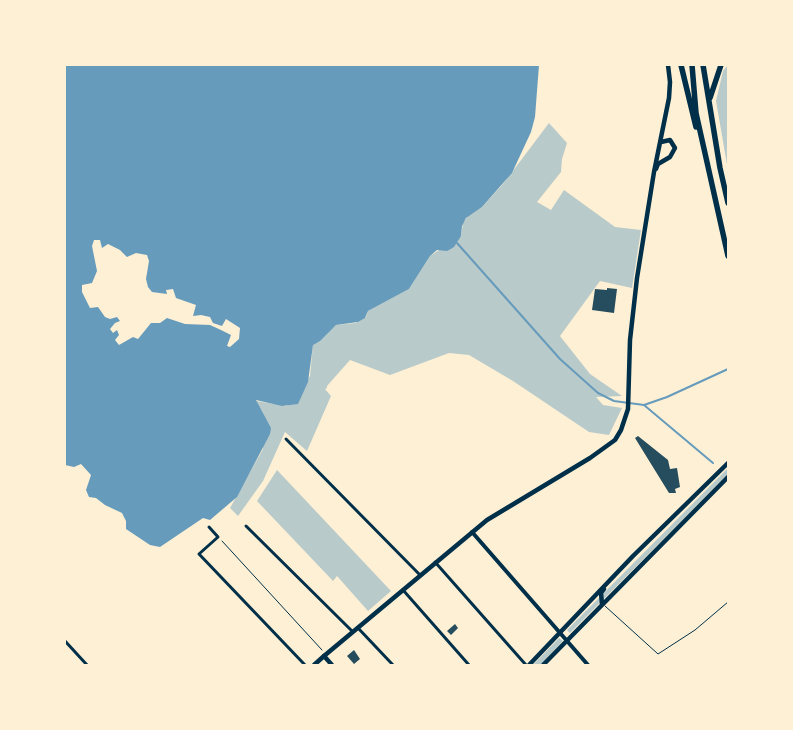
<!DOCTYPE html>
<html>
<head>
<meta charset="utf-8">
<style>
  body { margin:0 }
  #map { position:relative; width:793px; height:730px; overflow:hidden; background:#fdf0d5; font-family:"Nunito Sans",sans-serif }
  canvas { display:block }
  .frame { position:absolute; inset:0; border:66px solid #fdf0d5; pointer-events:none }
</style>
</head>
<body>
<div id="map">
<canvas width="793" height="730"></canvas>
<div class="frame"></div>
</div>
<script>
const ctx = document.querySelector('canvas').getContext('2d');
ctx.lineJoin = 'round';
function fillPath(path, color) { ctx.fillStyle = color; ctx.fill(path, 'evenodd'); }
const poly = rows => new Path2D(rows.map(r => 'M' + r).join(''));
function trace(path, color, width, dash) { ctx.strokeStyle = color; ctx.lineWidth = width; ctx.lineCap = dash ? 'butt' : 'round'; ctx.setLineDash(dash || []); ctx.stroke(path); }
fillPath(poly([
  [728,65,728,170,716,101,723,71],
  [549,123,567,143,562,159,561,172,537,202,551,210,564,190,615,227,641,230,632,288,600,281,560,336,590,374,622,396,596,397,603,405,622,408,609,435,589,432,513,381,469,355,449,353,390,375,350,360,327,386,327,388,325,389,331,396,307,451,285,432,263,481,238,516,230,508,263,449,263,414,256,401,287,406,310,376,313,344,336,325,356,323,366,317,368,311,409,289,430,256,461,236,463,223,468,216,482,207,503,184],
  [728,468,728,474,570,633,567,630],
  [277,470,391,591,368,611,337,576,333,581,257,501],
  [559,638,563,641,540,665,533,665]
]), '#b9caca');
fillPath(poly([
  [65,65,539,65,535,117,531,132,512,173,482,207,466,218,462,226,461,236,454,247,447,251,437,250,430,256,409,289,368,311,365,318,358,322,336,325,320,341,313,345,308,382,298,404,282,406,256,400,271,428,270,434,237,497,210,520,203,518,160,547,150,545,126,529,126,521,122,513,105,505,96,498,89,497,86,490,91,475,81,464,74,467,65,465],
  [94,240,100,240,102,248,108,244,120,250,127,257,136,253,147,255,149,261,146,279,148,287,152,292,167,294,166,290,173,289,176,298,196,305,193,316,201,315,210,317,213,323,222,326,226,319,240,328,239,339,230,347,227,346,231,335,221,330,210,325,185,324,167,318,160,323,151,323,138,339,133,337,119,345,115,340,119,335,117,330,113,333,110,329,115,323,120,321,117,317,110,319,105,317,98,307,90,308,82,292,82,285,92,283,97,271,92,246]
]), '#669bbc');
trace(poly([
  [457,243,560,359,598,393,614,401,644,405,713,463],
  [644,405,667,397,728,369]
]), '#669bbc', 2);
fillPath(poly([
  [607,288,617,289,614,313,592,310,595,289,607,290],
  [638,436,668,460,670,469,677,468,680,487,675,489,676,493,669,493,635,438],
  [455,624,458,628,451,635,447,631],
  [354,650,360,659,354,664,347,656]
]), '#264d5e');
trace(poly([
  [222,541,322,650]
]), '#003049', 1);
trace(poly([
  [605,606,658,654,695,630,728,602]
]), '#003049', 1);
trace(poly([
  [286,439,420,575],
  [246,526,353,632],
  [209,527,218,537,199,554,305,665],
  [435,562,526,665],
  [403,590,469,665],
  [358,628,393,665],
  [65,641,87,665]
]), '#003049', 3);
trace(poly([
  [472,532,588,665]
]), '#003049', 4);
trace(poly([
  [656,169,658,164,670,157,675,148,670,140,661,142],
  [324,656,487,520,590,458,615,440,621,430,628,409,630,340,637,278,654,172,669,98,670,82,668,65]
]), '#003049', 4.5);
trace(poly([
  [602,604,601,593,604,589],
  [314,665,324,656,332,665],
  [529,665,633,556,728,463],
  [543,665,728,477]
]), '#003049', 4.5);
trace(poly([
  [681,65,696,127],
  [692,65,696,113,728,256],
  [703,65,720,168,728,203],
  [710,98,721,65]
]), '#003049', 5.5);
</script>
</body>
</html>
